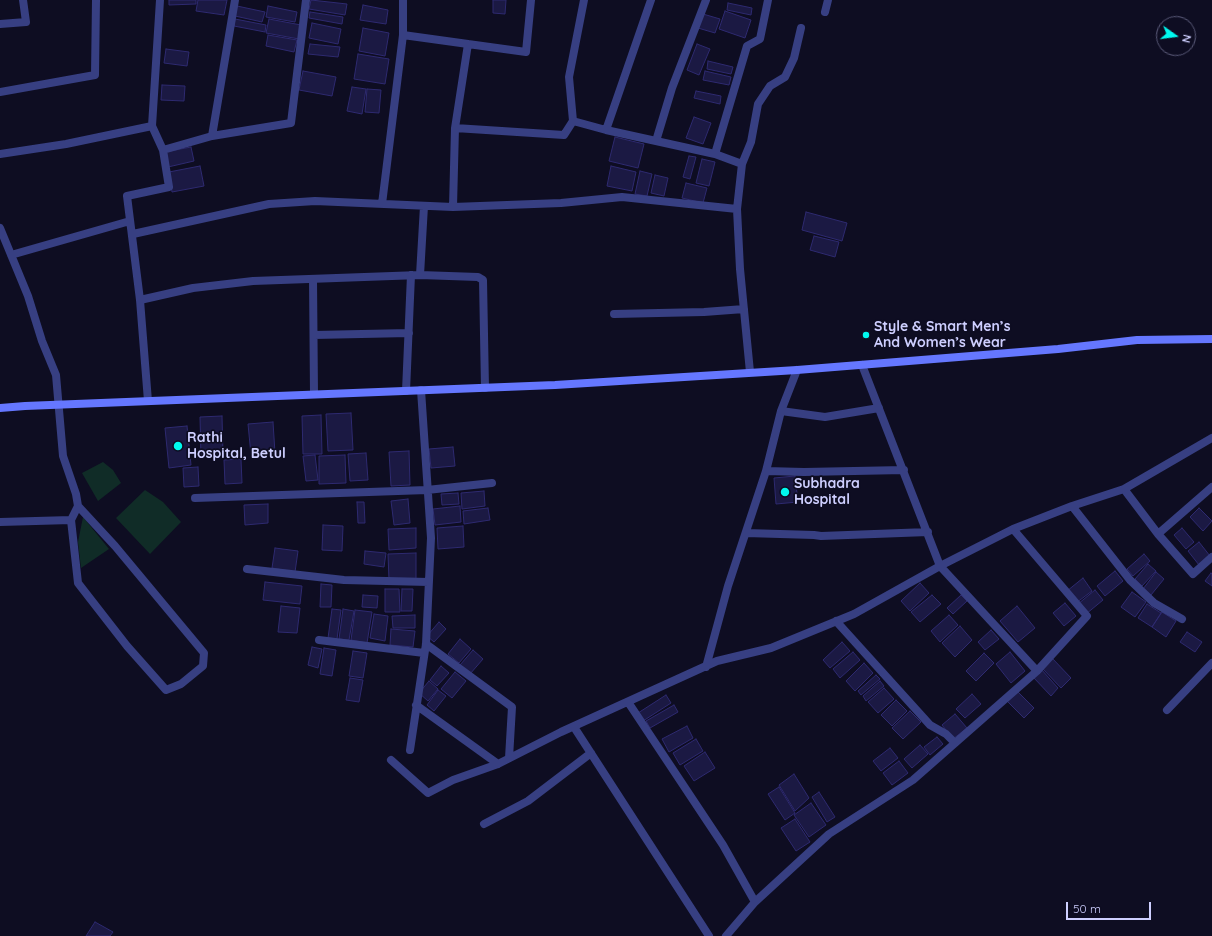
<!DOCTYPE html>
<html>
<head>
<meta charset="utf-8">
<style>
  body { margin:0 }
  #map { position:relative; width:1212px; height:936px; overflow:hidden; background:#0e0d22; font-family:Quicksand,sans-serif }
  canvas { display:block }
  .north { position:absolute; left:1156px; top:16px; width:40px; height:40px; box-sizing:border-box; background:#0e0d22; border:1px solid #5b5b7a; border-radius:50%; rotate:104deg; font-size:11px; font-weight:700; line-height:16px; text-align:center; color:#cecfff }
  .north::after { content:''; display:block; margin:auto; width:14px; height:18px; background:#00f9ef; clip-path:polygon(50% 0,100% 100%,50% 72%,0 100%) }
  .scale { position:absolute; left:1066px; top:902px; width:85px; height:18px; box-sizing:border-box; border:2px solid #cecfff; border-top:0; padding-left:5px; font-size:12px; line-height:14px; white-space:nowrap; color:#cecfff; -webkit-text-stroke:3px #0e0d22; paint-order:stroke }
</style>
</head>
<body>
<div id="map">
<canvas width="1212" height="936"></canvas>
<div class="north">N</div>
<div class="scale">50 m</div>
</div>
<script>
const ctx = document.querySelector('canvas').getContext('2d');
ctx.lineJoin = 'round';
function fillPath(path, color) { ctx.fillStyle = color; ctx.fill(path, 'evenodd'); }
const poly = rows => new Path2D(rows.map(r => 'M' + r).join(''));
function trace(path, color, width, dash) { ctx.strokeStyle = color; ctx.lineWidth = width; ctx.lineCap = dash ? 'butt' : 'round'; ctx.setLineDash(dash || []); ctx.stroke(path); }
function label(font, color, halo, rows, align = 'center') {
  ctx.font = font + ' Quicksand,sans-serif'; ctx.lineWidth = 3.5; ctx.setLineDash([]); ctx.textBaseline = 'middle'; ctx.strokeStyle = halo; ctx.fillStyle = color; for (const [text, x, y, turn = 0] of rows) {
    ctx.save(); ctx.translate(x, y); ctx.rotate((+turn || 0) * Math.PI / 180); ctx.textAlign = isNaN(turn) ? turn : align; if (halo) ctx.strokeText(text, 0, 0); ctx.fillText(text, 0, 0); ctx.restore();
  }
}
fillPath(poly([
  [103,462,113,470,121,483,98,501,82,473],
  [145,490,163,502,181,522,150,554,116,518],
  [83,517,109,549,81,568,78,542]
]), '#102c27');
const building = poly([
  [169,0,196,0,196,4,169,5,169,0],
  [198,0,227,0,224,15,196,11,198,0],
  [311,0,347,4,345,15,309,9,311,0],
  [493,0,506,0,505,14,493,13,493,0],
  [728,3,752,8,751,15,727,10,728,3],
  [363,5,388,10,386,24,360,20,363,5],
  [237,6,265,12,262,22,235,16,237,6],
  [268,6,297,12,295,22,266,17,268,6],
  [725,11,751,20,745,38,719,29,725,11],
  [310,12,343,17,342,24,309,18,310,12],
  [703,14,720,19,715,33,698,28,703,14],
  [235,19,266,25,265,32,234,26,235,19],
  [269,19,301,25,299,39,266,33,269,19],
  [312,23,341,29,338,44,309,38,312,23],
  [363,28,389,33,385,56,359,51,363,28],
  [268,35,297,40,294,52,266,46,268,35],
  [310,44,340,47,338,57,308,54,310,44],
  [697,44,710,49,699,75,687,70,697,44],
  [166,49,189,52,187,66,164,63,166,49],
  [358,54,389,59,385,84,354,79,358,54],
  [708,61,733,67,731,74,707,69,708,61],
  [303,71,336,77,332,96,299,90,303,71],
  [705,71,731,77,729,85,703,80,705,71],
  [162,85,185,86,184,101,161,100,162,85],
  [352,87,366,89,362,114,347,111,352,87],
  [367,89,381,90,379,113,365,112,367,89],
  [696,91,721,96,720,104,694,98,696,91],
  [694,117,711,123,703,144,686,138,694,117],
  [615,137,644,144,638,168,609,161,615,137],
  [191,147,194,161,168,167,165,152,191,147],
  [689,156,696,157,690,179,683,177,689,156],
  [702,159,715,162,709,186,696,183,702,159],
  [200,166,204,186,172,192,169,172,200,166],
  [611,166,636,172,632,191,607,186,611,166],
  [640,171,652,174,647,196,635,194,640,171],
  [655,175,668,178,664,196,651,193,655,175],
  [686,183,707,188,703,203,682,198,686,183],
  [806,212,847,223,842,241,802,230,806,212],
  [814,236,839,242,835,257,810,250,814,236],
  [351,413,353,450,328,451,326,414,351,413],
  [321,415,322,454,303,454,302,416,321,415],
  [222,416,223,456,201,457,200,417,222,416],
  [273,422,275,453,251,455,248,424,273,422],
  [187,426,191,465,169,468,165,428,187,426],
  [453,447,455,466,431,468,429,449,453,447],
  [409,451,410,485,391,486,389,452,409,451],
  [366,453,368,480,350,481,348,454,366,453],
  [315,455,318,480,306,481,303,456,315,455],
  [345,455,346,483,319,484,319,456,345,455],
  [241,459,242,483,225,484,224,460,241,459],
  [198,467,199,486,184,487,183,468,198,467],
  [795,476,798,502,776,504,774,478,795,476],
  [484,491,485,506,462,509,461,493,484,491],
  [458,493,459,504,442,505,441,494,458,493],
  [408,499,410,523,394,525,391,501,408,499],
  [357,502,364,502,365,523,358,523,357,502],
  [268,504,268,523,245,525,244,505,268,504],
  [460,506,461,522,435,525,433,509,460,506],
  [488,508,490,520,464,524,463,511,488,508],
  [1199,508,1212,521,1203,531,1190,517,1199,508],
  [323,525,343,526,342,551,322,550,323,525],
  [463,526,464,547,438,549,437,528,463,526],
  [416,528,416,548,389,550,388,529,416,528],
  [1182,528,1194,542,1186,549,1174,535,1182,528],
  [1199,542,1210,556,1199,565,1188,551,1199,542],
  [275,548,298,551,295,572,272,568,275,548],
  [365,551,386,553,384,567,364,564,365,551],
  [416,553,416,579,389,580,388,554,416,553],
  [1144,554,1150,561,1133,576,1127,569,1144,554],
  [1148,564,1156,571,1142,586,1135,579,1148,564],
  [1115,571,1123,581,1105,596,1097,586,1115,571],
  [1156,572,1164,579,1151,595,1143,589,1156,572],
  [1211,573,1212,574,1212,586,1205,581,1211,573],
  [1083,578,1092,591,1076,603,1067,591,1083,578],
  [265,582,302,586,300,604,263,600,265,582],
  [920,583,929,593,910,611,901,601,920,583],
  [321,584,332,585,331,607,320,607,321,584],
  [385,589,399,589,400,612,385,612,385,589],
  [402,589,413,589,412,611,401,611,402,589],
  [1095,590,1103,600,1086,614,1078,604,1095,590],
  [1132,592,1146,602,1135,617,1121,607,1132,592],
  [363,595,378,596,377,608,362,607,363,595],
  [932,595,941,604,920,622,911,612,932,595],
  [961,595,967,601,953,614,947,608,961,595],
  [1065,603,1076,616,1064,626,1053,613,1065,603],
  [1147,604,1161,613,1152,627,1138,618,1147,604],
  [281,606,300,608,297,633,278,632,281,606],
  [1017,606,1035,628,1018,642,1000,621,1017,606],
  [332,609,341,610,337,639,328,638,332,609],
  [343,609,354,611,349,640,339,639,343,609],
  [355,610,372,612,367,643,351,640,355,610],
  [1162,612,1176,621,1166,637,1152,627,1162,612],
  [374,614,388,616,385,641,370,638,374,614],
  [415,615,415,628,393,628,392,616,415,615],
  [949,615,958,625,940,642,931,631,949,615],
  [439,622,446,629,434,642,427,636,439,622],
  [960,626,972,640,955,657,942,643,960,626],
  [391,629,415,631,413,647,390,645,391,629],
  [991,630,999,639,985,650,978,642,991,630],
  [1187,632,1202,642,1195,652,1180,642,1187,632],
  [460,639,471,649,459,663,448,654,460,639],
  [842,642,850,651,830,668,823,660,842,642],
  [312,647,322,649,318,668,308,665,312,647],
  [324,648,336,650,332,676,320,674,324,648],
  [473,650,483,659,470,674,460,665,473,650],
  [353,651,367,653,363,678,349,676,353,651],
  [853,652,860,660,840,678,833,669,853,652],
  [1010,652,1025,671,1011,683,996,664,1010,652],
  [984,653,994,663,976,681,966,671,984,653],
  [1052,658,1071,678,1061,688,1042,668,1052,658],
  [864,663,873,673,855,691,846,681,864,663],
  [441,666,449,673,437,686,430,680,441,666],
  [1041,669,1058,688,1051,696,1033,677,1041,669],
  [455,672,466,681,452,698,441,689,455,672],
  [876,675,880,679,861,695,858,691,876,675],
  [350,678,363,680,359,702,346,700,350,678],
  [429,681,438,689,428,701,419,693,429,681],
  [880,681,884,686,866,701,863,696,880,681],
  [884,688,894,699,878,713,868,702,884,688],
  [438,690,446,696,434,711,427,705,438,690],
  [1017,691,1034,708,1024,718,1007,701,1017,691],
  [972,694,981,704,965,718,956,709,972,694],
  [666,695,671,703,643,721,638,713,666,695],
  [896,700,907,711,892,726,881,715,896,700],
  [674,705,678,712,650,728,646,721,674,705],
  [910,711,921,722,903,739,892,728,910,711],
  [955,714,967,728,953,739,942,725,955,714],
  [687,726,693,738,669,752,662,739,687,726],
  [937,737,943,744,930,755,924,747,937,737],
  [696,739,703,751,680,765,673,753,696,739],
  [920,745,928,754,912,768,904,759,920,745],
  [890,748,898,758,881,771,873,761,890,748],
  [705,752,715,768,694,781,684,766,705,752],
  [899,761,908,773,892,785,883,773,899,761],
  [794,774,809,798,795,811,779,785,794,774],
  [779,787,795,813,785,820,768,794,779,787],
  [819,792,835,817,827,822,812,797,819,792],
  [811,803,826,825,809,837,794,815,811,803],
  [795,819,810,842,796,851,781,828,795,819],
  [95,922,113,932,110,936,86,936,95,922]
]);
fillPath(building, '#1b1943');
trace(building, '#2e2a70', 1);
trace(poly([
  [584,0,569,77,573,121,606,130],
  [651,0,606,130,715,154,742,164,737,209,740,269,750,372],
  [825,12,828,0],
  [0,24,26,22,23,0],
  [403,35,468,44,455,128],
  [468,44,526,52,531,0],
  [0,92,95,75,96,0],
  [212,136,235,0],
  [656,141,672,88,706,0],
  [163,150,212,136,291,123,306,0],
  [0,154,66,144,152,126],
  [715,154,747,46,760,39,768,0],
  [742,164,751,142,758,104,770,86,785,77,794,58,801,28],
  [382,204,403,35,403,0],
  [453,207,455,128,564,135,573,121],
  [0,228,28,296,42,341,56,375,63,456,76,494,78,506,71,520,78,583,127,646,166,690,181,684,203,666,204,653,115,546,78,506],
  [133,234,269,204,315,201,453,207,561,203,622,197,737,209],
  [11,255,130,221],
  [420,275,424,206],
  [313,279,314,394],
  [140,300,193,288,253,281,420,275,478,277,483,280,485,388],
  [614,314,704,312,744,309],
  [314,335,409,333],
  [862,365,940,566,1037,671],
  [406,391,411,275],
  [148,401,140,300,127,196,169,187,163,150,152,126,160,0],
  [781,411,825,417,879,408],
  [766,471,804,472,904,470],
  [1124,489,1158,534,1212,487],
  [195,498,427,490,492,483],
  [1072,506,1124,489,1212,438],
  [0,522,71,520],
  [1013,529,1072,506,1130,580,1154,603,1182,619],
  [746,533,814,535,821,536,928,532],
  [1158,534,1193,574,1212,557],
  [247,569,344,580,429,582],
  [836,621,930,725,946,734,955,743],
  [319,640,424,653],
  [426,644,512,707,509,758],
  [706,667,728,586,766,471,781,411,797,370],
  [628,702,723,845,755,902],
  [416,705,498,764],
  [1167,710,1212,663],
  [574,727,709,936],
  [410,750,426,644,431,538,421,390],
  [391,760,428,793,453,780,498,764,561,732,717,661,771,648,854,614,940,566,1013,529,1087,616,1037,671,1004,700,913,780,829,834,755,902,726,936],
  [484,824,528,801,591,753]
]), '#373f82', 8);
trace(poly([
  [0,408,25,406,555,385,797,370,1058,349,1137,340,1212,339]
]), '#6577ff', 8);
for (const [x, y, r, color] of [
  [866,335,4,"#00f9ef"],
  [178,446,5,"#00f9ef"],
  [785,492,5,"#00f9ef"]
]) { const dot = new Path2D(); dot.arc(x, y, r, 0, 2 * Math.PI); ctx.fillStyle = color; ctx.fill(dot); trace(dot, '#0e0d22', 1.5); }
label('bold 14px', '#cecfff', '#0e0d22', [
  ["Style & Smart Men’s",874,327],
  ["And Women’s Wear",874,343],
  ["Rathi",187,438],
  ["Hospital, Betul",187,454],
  ["Subhadra",794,484],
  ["Hospital",794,500]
], 'left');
</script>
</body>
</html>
